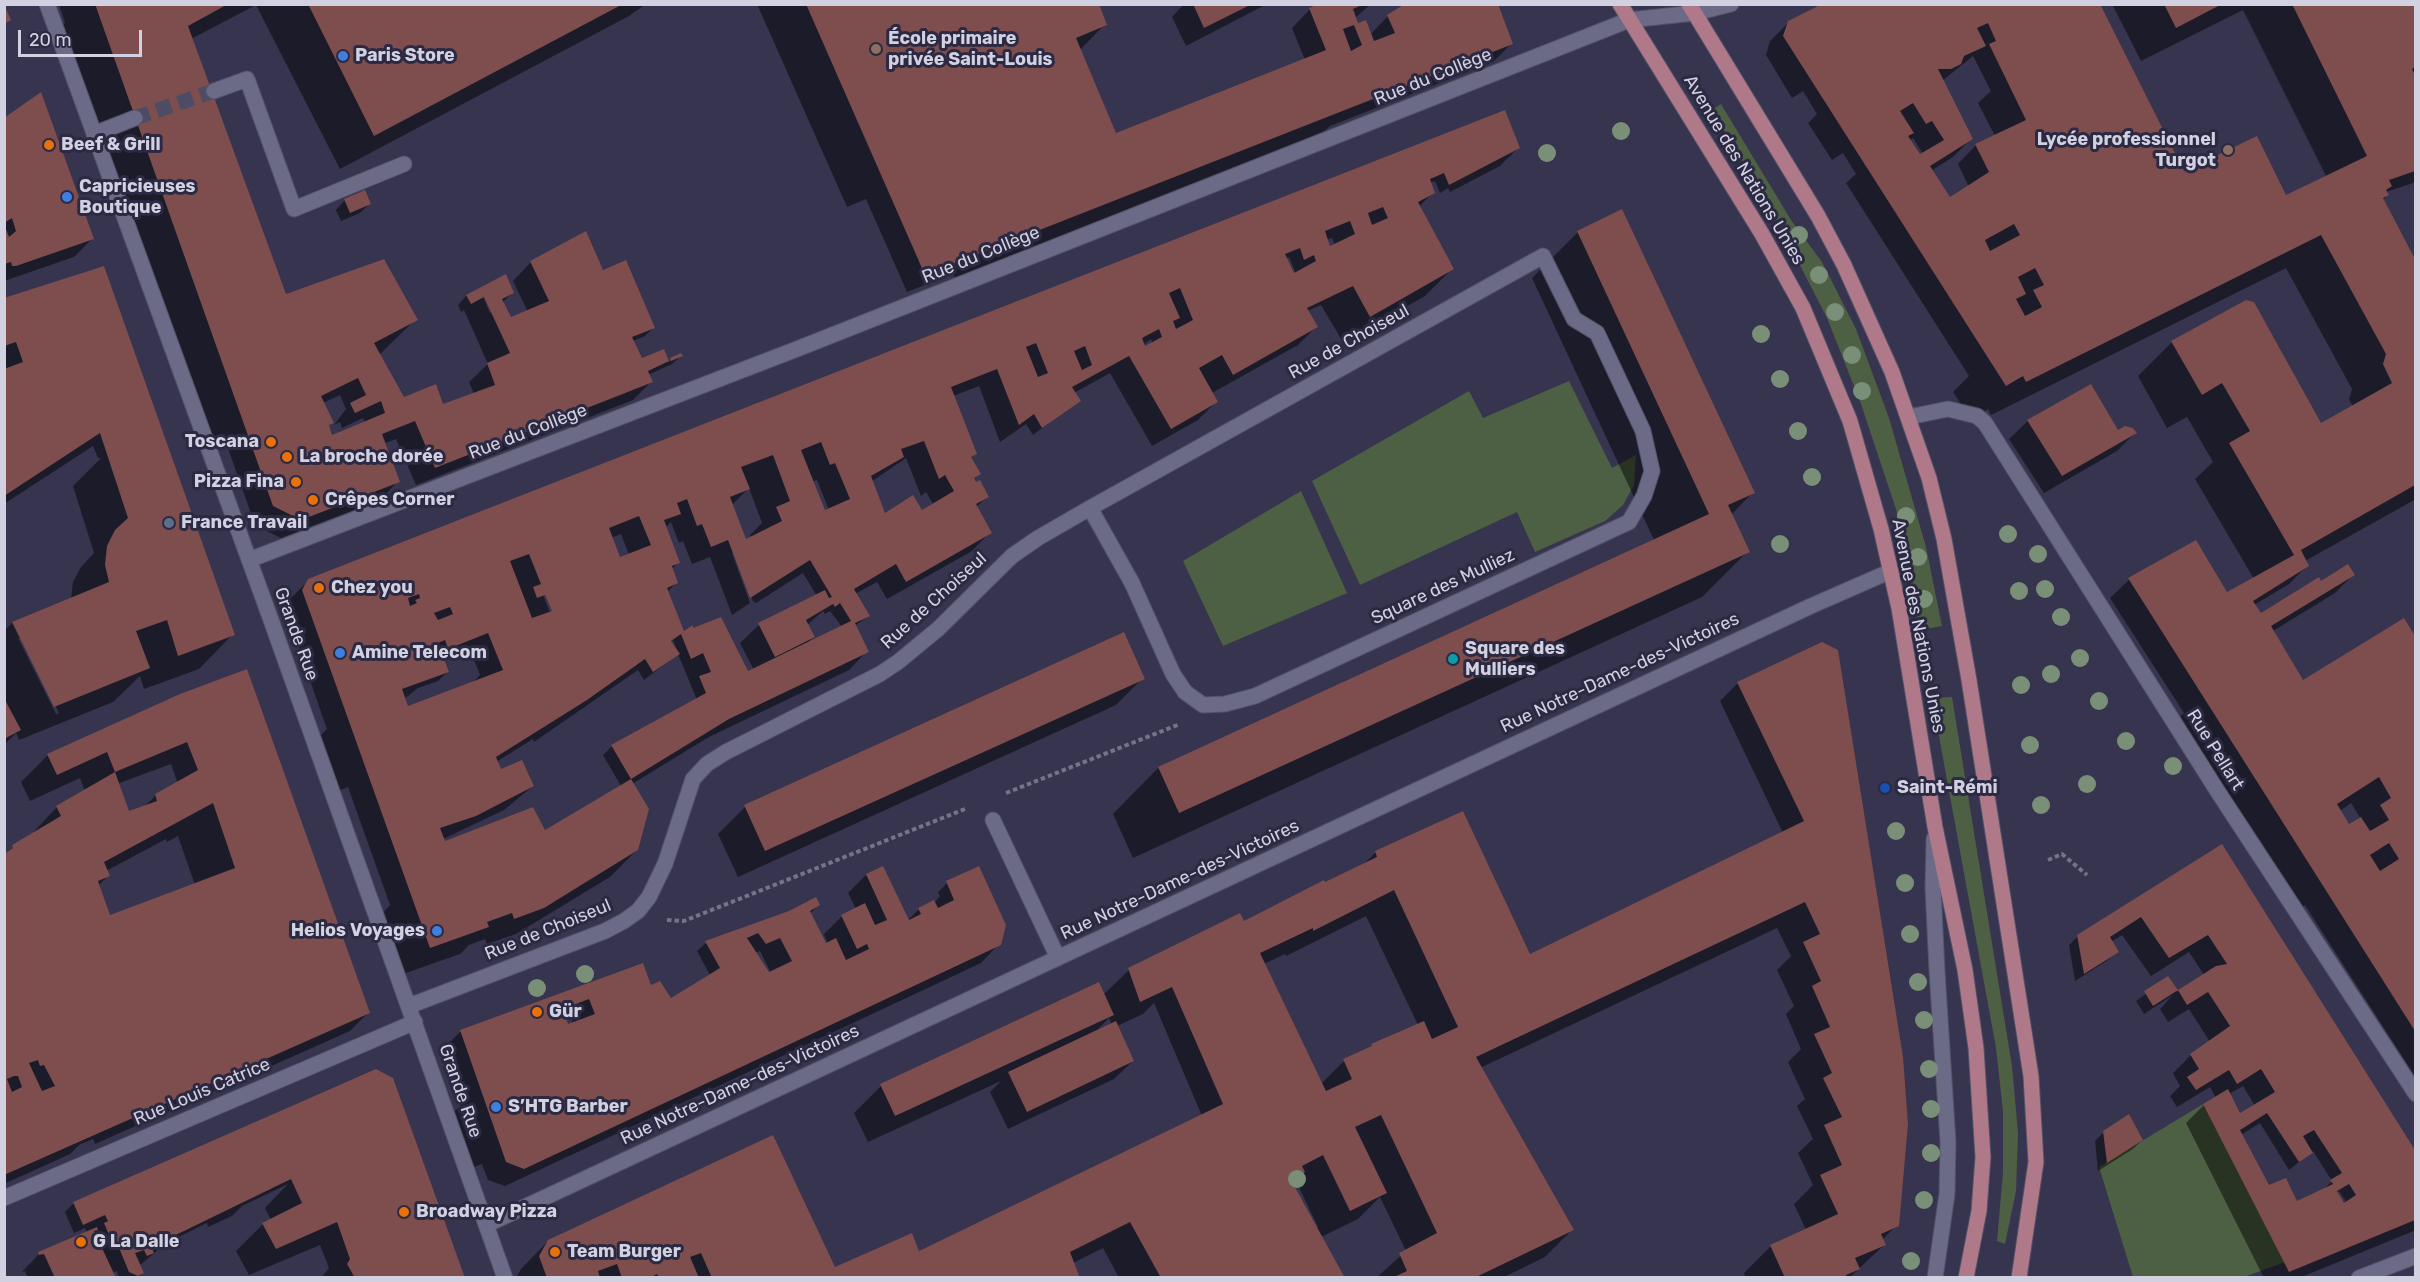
<!DOCTYPE html>
<html>
<head>
<meta charset="utf-8">
<style>
  body { margin:0 }
  #map { position:relative; width:2420px; height:1282px; overflow:hidden; background:#36344e; font-family:Rubik,sans-serif }
  canvas { display:block }
  .frame { position:absolute; inset:0; border:6px solid #d2d1e2; pointer-events:none }
  .scale { position:absolute; left:18px; top:30px; width:124px; height:27px; box-sizing:border-box; border:3px solid #d2d1e2; border-top:0; padding-left:8px; font-size:18px; line-height:21px; white-space:nowrap; color:#d2d1e2; -webkit-text-stroke:4px #2c2a43; paint-order:stroke }
</style>
</head>
<body>
<div id="map">
<canvas width="2420" height="1282"></canvas>
<div class="frame"></div>
<div class="scale">20 m</div>
</div>
<script>
const ctx = document.querySelector('canvas').getContext('2d');
ctx.lineJoin = 'round';
function fillPath(path, color) { ctx.fillStyle = color; ctx.fill(path, 'evenodd'); }
const poly = rows => new Path2D(rows.map(r => 'M' + r).join(''));
function trace(path, color, width, dash) { ctx.strokeStyle = color; ctx.lineWidth = width; ctx.lineCap = dash ? 'butt' : 'round'; ctx.setLineDash(dash || []); ctx.stroke(path); }
function label(font, color, halo, rows, align = 'center') {
  ctx.font = font + ' Rubik,sans-serif'; ctx.lineWidth = 6; ctx.setLineDash([]); ctx.textBaseline = 'middle'; ctx.strokeStyle = halo; ctx.fillStyle = color; for (const [text, x, y, turn = 0] of rows) {
    ctx.save(); ctx.translate(x, y); ctx.rotate((+turn || 0) * Math.PI / 180); ctx.textAlign = isNaN(turn) ? turn : align; if (halo) ctx.strokeText(text, 0, 0); ctx.fillText(text, 0, 0); ctx.restore();
  }
}
fillPath(poly([
  [1721,104,1791,220,1822,262,1856,329,1889,418,1926,547,1942,626,1920,630,1896,509,1861,404,1827,318,1781,228,1712,110],
  [1569,381,1612,468,1636,455,1634,485,1623,505,1605,521,1535,552,1517,512,1360,585,1312,481,1469,391,1483,418],
  [1301,491,1347,593,1223,646,1183,561],
  [1952,697,2012,1066,2018,1133,2016,1191,2005,1244,1997,1241,2003,1173,2003,1111,1996,1048,1932,698],
  [2203,1104,2285,1262,2244,1277,2133,1277,2099,1167]
]), '#4e6044');
fillPath(poly([
  [59,4,646,4,629,16,340,169,256,5,191,39,285,295,384,261,416,319,379,355,403,399,435,386,442,406,474,394,469,382,488,364,464,310,461,312,458,305,466,296,505,276,512,293,502,303,510,319,528,312,513,281,531,262,585,234,602,272,626,262,654,327,645,336,633,341,642,360,663,351,668,362,681,356,672,364,648,375,651,382,633,400,416,485,396,439,383,444,389,458,385,462,390,461,398,481,380,500,281,538,255,525,224,437,206,447,58,30,65,23],
  [482,289,492,311,490,313,480,290],
  [340,395,346,409,334,425,340,422,342,428,363,418,365,423,331,437,328,426,332,422,323,403],
  [757,4,1097,4,1105,24,1080,50,1115,135,1305,60,1292,28,1310,9,1322,4,1371,4,1355,18,1357,24,1370,35,1388,16,1512,43,1493,62,1330,126,1313,142,957,282,953,274,907,292,866,199,847,207],
  [1184,4,1267,4,1186,46,1172,17],
  [2098,4,2184,173,2285,197,2326,176,2243,10,2141,61,2112,4,2416,4,2416,182,2386,192,2387,195,2383,200,2416,262,2416,499,2305,561,2308,565,2289,584,2254,605,2260,615,2321,583,2353,575,2335,593,2273,631,2303,683,2403,620,2416,639,2416,1078,2305,905,2295,911,2175,721,2184,713,2110,598,2129,580,2196,542,2226,594,2254,579,2195,479,2213,462,2187,417,2167,428,2138,376,2172,342,2320,425,2353,407,2349,399,2352,389,2286,268,1991,415,1988,409,1971,420,1953,392,1969,376,1846,183,1856,174,1843,153,1832,160,1808,123,1817,114,1803,91,1792,98,1766,55,1770,41,1788,23],
  [1973,56,1991,91,1978,103,1995,136,1976,145,1958,164,1969,187,1950,199,1931,171,1953,157,1971,139,1942,81],
  [1913,138,1923,154,1920,156,1910,140],
  [2351,803,2361,819,2349,826,2340,811],
  [4,120,92,239,74,257,4,281],
  [1518,148,1500,166,1450,192,1448,188,1440,193,1435,181,1430,183,1433,192,1419,207,1452,269,1425,296,1343,342,1321,305,1307,311,1316,327,1298,345,1212,393,1216,402,1198,420,1152,446,1110,373,1074,393,1079,400,1033,435,1026,424,1000,442,979,386,953,396,976,453,970,458,979,474,973,479,987,497,976,507,990,532,972,551,887,599,877,582,855,594,868,616,855,626,867,651,849,670,709,737,632,784,637,850,610,877,516,934,487,944,485,939,469,945,460,954,403,974,382,914,390,905,348,787,338,791,319,737,327,729,285,609,290,599,309,580,1241,216],
  [1332,238,1335,246,1329,249,1326,240],
  [1289,257,1296,274,1293,275,1285,258],
  [1151,339,1153,344,1144,348,1143,345],
  [906,458,921,496,926,492,933,504,922,512,884,515,871,482],
  [817,480,829,510,824,512,812,482],
  [749,488,762,523,750,535,751,538,745,540,732,505],
  [671,522,679,543,683,541,692,564,710,557,732,615,750,603,732,553,735,553,753,601,756,603,803,573,817,596,759,625,740,643,754,670,747,673,692,628,677,636,667,592,677,582,672,569,678,563,665,528],
  [621,534,629,555,619,559,611,538],
  [543,585,554,613,550,613,540,587],
  [823,611,825,614,830,611,842,627,806,644,813,637,807,625],
  [673,640,677,651,670,643],
  [470,650,480,675,470,685,407,708,404,699,418,688,438,681,447,672,443,661],
  [678,654,697,700,612,746,603,755,621,786,545,832,444,843,443,839,504,810,533,786,501,771,496,762,533,739,534,742,638,670,644,680],
  [364,192,369,204,360,213,341,221,336,210,344,201],
  [1578,232,1753,492,1731,515,1748,551,1702,597,1133,858,1113,814,1158,768,1654,540,1532,278],
  [103,267,233,634,199,669,144,689,140,676,113,702,19,740,16,733,4,745,4,631,12,623,71,599,73,582,81,567,94,553,73,486,101,458,98,458,93,446,4,504,4,300],
  [18,638,21,638,59,713,56,714],
  [2028,421,2118,432,2135,433,2117,451,2044,493,2009,439],
  [1123,634,1143,678,1116,705,738,877,718,834,745,807],
  [1822,644,1897,1225,1882,1240,1884,1245,1849,1278,1746,1278,1744,1273,1771,1246,1806,1230,1794,1204,1813,1185,1798,1153,1813,1139,1797,1106,1805,1099,1788,1062,1801,1049,1786,1014,1794,1006,1777,970,1791,956,1777,928,1480,1068,1572,1230,1545,1257,1502,1278,1376,1278,1406,1251,1380,1197,1358,1219,1321,1237,1343,1278,1119,1278,1103,1248,1073,1263,1078,1278,516,1278,521,1269,548,1241,772,1137,834,1269,918,1253,1202,1116,1154,1003,1143,1014,1117,1026,1133,1061,1114,1079,1008,1129,990,1092,1001,1081,868,1142,854,1113,881,1086,1098,984,1103,995,1129,970,1244,923,1361,867,1376,852,1524,959,1783,833,1720,701,1738,683],
  [1366,916,1418,1025,1344,1061,1321,1084,1264,964,1285,954,1286,956],
  [1109,1018,1112,1025,1094,1033],
  [1295,1179,1318,1227,1316,1229,1291,1183],
  [181,695,368,1013,350,1031,204,1096,202,1091,188,1098,178,1107,95,1144,93,1139,79,1145,70,1154,4,1184,4,854,30,836,57,807,85,791,80,778,30,801,21,782,48,755],
  [171,764,178,784,156,795,143,808,128,813,117,784],
  [178,836,195,885,109,917,98,886,108,876,106,871,166,839,167,842],
  [2222,846,2416,1153,2416,1230,2299,1278,2264,1278,2186,1123,2204,1105,2216,1098,2210,1087,2177,1107,2170,1096,2180,1086,2173,1073,2191,1055,2210,1042,2189,1009,2168,1022,2160,1009,2173,995,2144,1014,2136,1001,2168,978,2177,992,2204,975,2189,952,2151,976,2122,935,2111,942,2117,951,2108,960,2075,981,2069,945,2078,936],
  [2243,1086,2255,1106,2240,1116,2229,1094],
  [2260,1123,2289,1170,2313,1151,2332,1181,2322,1191,2297,1203,2269,1187,2241,1135],
  [2339,1191,2347,1203,2344,1205,2337,1193],
  [866,875,907,921,919,909,934,903,940,896,938,892,947,883,999,944,981,963,505,1186,488,1180,482,1164,472,1168,453,1113,461,1105,442,1050,460,1032,642,965,649,985,670,1000,710,975,697,951,706,943,789,912,818,905,810,914,825,945,828,944,824,934,842,916,856,909,848,893],
  [760,951,772,975,770,976,755,953],
  [571,1016,573,1024,568,1026,565,1018],
  [376,1071,463,1278,321,1278,329,1268,320,1245,249,1275,236,1251,263,1224,271,1220,265,1208,288,1184,242,1206,232,1216,208,1227,207,1223,166,1243,139,1266,142,1273,138,1278,119,1278,117,1271,112,1273,114,1278,28,1278,25,1271,21,1273,39,1254,87,1232,85,1228,74,1233,65,1212,74,1203],
  [2104,1132,2142,1140,2133,1149,2098,1171,2095,1141]
]), '#0007');
fillPath(poly([
  [4,4,11,20,4,24],
  [95,4,228,4,188,26,286,294,384,259,418,320,374,343,404,397,436,384,443,404,495,385,487,363,510,353,484,297,471,304,466,295,506,274,514,293,502,299,511,317,549,301,530,261,586,231,603,270,626,260,655,328,632,337,642,358,664,349,669,361,648,371,653,382,435,468,415,421,382,434,400,482,301,520,273,506],
  [358,378,366,395,350,403,355,413,381,401,385,413,332,435,329,425,334,423,321,396],
  [308,4,623,4,374,136],
  [806,4,1099,4,1107,25,1076,38,1116,133,1326,50,1309,8,1318,4,1364,4,1353,9,1358,23,1366,20,1374,41,1395,33,1387,15,1405,4,1498,4,1513,44,925,275],
  [1354,25,1362,45,1351,51,1343,29],
  [1193,4,1252,4,1204,28],
  [1822,4,2100,4,2184,171,2257,136,2286,195,2367,156,2292,4,2415,4,2415,67,2412,69,2415,75,2415,171,2389,180,2392,186,2386,190,2389,195,2383,198,2415,259,2415,485,2301,550,2309,566,2253,601,2261,613,2319,577,2321,581,2348,564,2355,575,2271,626,2303,680,2404,618,2415,636,2415,1031,2128,578,2196,540,2227,592,2294,555,2229,443,2250,431,2222,383,2202,395,2171,341,2246,300,2254,302,2321,423,2392,383,2383,364,2386,354,2321,235,2026,382,2023,376,2006,386,1783,36,1788,21],
  [1988,23,1996,41,1989,44,2026,120,1975,144,1989,172,1950,197,1930,166,1973,139,1938,69,1951,69,1961,64,1964,56,1986,46,1977,28],
  [1913,103,1926,124,1932,121,1944,140,1920,154,1908,136,1914,133,1900,111],
  [2014,224,2020,235,1990,251,1985,240],
  [2035,268,2044,285,2033,290,2042,307,2025,316,2016,299,2026,294,2018,277],
  [2379,777,2391,798,2380,805,2389,820,2370,831,2361,817,2349,824,2337,804],
  [2389,843,2399,859,2380,871,2370,855],
  [2164,4,2222,4,2176,28],
  [41,92,94,239,16,266,12,266,11,262,4,264,4,224,9,237,16,231,12,218,4,223,4,118],
  [1505,110,1520,148,1449,185,1444,173,1430,179,1435,193,1418,202,1454,269,1370,317,1353,286,1307,308,1318,327,1233,375,1222,355,1199,368,1218,402,1171,429,1129,356,1072,387,1081,401,1042,428,1034,414,1019,425,997,369,951,387,977,454,971,457,981,474,974,478,976,482,980,480,989,497,976,504,992,533,906,582,896,564,854,589,870,616,855,623,869,652,729,719,631,779,611,745,706,693,699,676,711,672,703,653,691,659,681,634,671,641,680,654,653,672,645,659,587,700,496,757,501,769,522,760,534,786,476,816,440,828,445,841,533,807,545,830,631,779,649,809,638,850,544,908,514,919,512,913,487,922,489,927,430,948,302,590,308,579],
  [1383,207,1388,218,1372,225,1368,213],
  [1350,221,1355,234,1330,246,1325,231],
  [1300,248,1304,260,1314,255,1316,261,1294,273,1285,254],
  [1180,288,1193,320,1176,329,1173,321,1180,318,1169,293],
  [1159,329,1162,337,1145,346,1142,338],
  [1036,343,1048,373,1038,377,1026,347],
  [1085,346,1092,365,1082,370,1074,351],
  [924,441,939,479,945,475,954,491,922,510,913,495,885,513,871,476,904,457,901,449],
  [821,442,830,465,835,463,850,499,825,510,801,450],
  [773,455,790,501,776,507,782,521,746,539,730,497,750,489,741,467],
  [687,499,697,526,702,524,711,547,728,540,750,598,810,560,832,597,829,598,825,590,758,623,775,657,815,637,806,620,833,604,835,607,840,603,851,621,748,671,721,617,693,628,693,625,684,631,667,588,678,583,672,566,680,563,664,520,681,514,677,503],
  [639,516,651,545,620,557,609,528],
  [529,554,541,584,533,587,537,598,545,595,552,611,532,618,510,561],
  [419,594,420,598,415,600,417,603,410,606,408,598],
  [450,607,453,614,438,620,434,613],
  [488,633,503,670,408,706,402,689,449,672,438,643,445,640,448,649],
  [365,190,371,204,350,213,344,199],
  [1622,209,1755,493,1728,505,1750,552,1179,813,1158,767,1709,514,1577,231],
  [104,266,235,635,178,656,167,620,136,631,150,668,54,707,12,622,109,582,105,565,107,546,115,530,128,518,100,433,4,496,4,369,23,362,16,342,4,346,4,298],
  [681,353,683,356,671,361,670,358],
  [2091,384,2118,430,2125,426,2133,428,2137,433,2062,476,2027,420],
  [1124,632,1145,679,765,851,744,805],
  [1822,642,1838,650,1903,1057,1908,1124,1899,1226,1881,1234,1886,1245,1855,1258,1860,1269,1846,1275,1847,1278,1785,1278,1770,1245,1838,1214,1820,1175,1842,1165,1824,1125,1842,1117,1823,1078,1832,1073,1814,1034,1830,1027,1812,986,1821,981,1803,942,1820,934,1805,902,1476,1057,1574,1230,1474,1278,1392,1278,1407,1271,1399,1253,1437,1233,1381,1115,1355,1127,1387,1193,1350,1211,1323,1155,1302,1166,1305,1172,1291,1180,1345,1278,1161,1278,1130,1222,1070,1252,1080,1278,712,1278,701,1253,690,1257,699,1278,659,1278,657,1274,650,1278,622,1278,617,1264,598,1271,600,1278,547,1278,539,1256,548,1240,773,1135,835,1267,912,1233,919,1251,1223,1104,1172,987,1140,1002,1128,968,1240,913,1244,921,1324,880,1325,882,1377,857,1375,851,1463,811,1530,954,1804,821,1737,682],
  [1394,890,1458,1027,1432,1039,1424,1021,1371,1044,1372,1046,1343,1059,1352,1079,1326,1091,1260,953,1313,928,1313,931],
  [247,669,370,1013,4,1175,4,854,13,848,12,845,61,816,56,806,115,772,129,811,157,801,155,794,198,770,187,742,115,772,107,752,57,775,47,754,180,694],
  [213,803,235,868,110,915,98,881,110,876,104,862],
  [38,1060,40,1066,44,1065,55,1086,42,1091,29,1063],
  [14,1076,18,1076,22,1087,12,1092,7,1079],
  [4,698,21,730,4,739],
  [2222,844,2415,1150,2415,1220,2289,1272,2203,1104,2228,1089,2240,1113,2275,1092,2261,1069,2237,1084,2229,1070,2196,1090,2187,1077,2199,1069,2190,1054,2230,1026,2208,992,2187,1005,2178,990,2216,966,2227,964,2208,935,2169,958,2141,917,2110,937,2119,952,2084,974,2077,935],
  [2267,1113,2299,1162,2313,1153,2303,1136,2314,1130,2342,1173,2330,1180,2333,1184,2297,1201,2286,1178,2269,1185,2240,1130],
  [2349,1184,2356,1195,2344,1203,2337,1191],
  [883,866,909,920,921,914,918,908,934,900,938,908,954,900,946,881,979,866,1006,925,1001,945,524,1169,506,1162,460,1030,643,963,651,985,660,981,671,998,720,968,705,941,789,911,816,897,820,905,810,911,826,943,836,938,846,960,869,949,867,944,857,949,841,915,865,903,875,925,887,920,866,874],
  [758,933,766,944,780,938,792,961,769,972,747,938],
  [589,999,595,1014,568,1024,563,1009],
  [2168,976,2178,990,2153,1006,2144,991],
  [1099,982,1114,1015,895,1116,880,1084],
  [1116,1021,1134,1061,1027,1112,1008,1072],
  [376,1069,393,1078,465,1278,355,1278,347,1264,350,1259,337,1222,276,1249,262,1223,302,1203,291,1179,151,1247,154,1253,147,1256,144,1250,135,1253,144,1273,138,1276,129,1272,115,1238,111,1240,104,1223,108,1221,105,1215,83,1225,73,1202],
  [2129,1114,2143,1140,2107,1163,2103,1131],
  [97,1227,98,1230,94,1231,116,1278,55,1278,44,1254,39,1255,38,1252]
]), '#7e4d4d');
trace(poly([
  [135,118,214,91]
]), '#4d4c64', 15, [15, 8]);
const minor = poly([
  [47,4,271,620,505,1278],
  [214,91,247,79,294,209,404,164],
  [94,134,135,118],
  [1909,417,1948,409,1977,416,1985,423,2218,792,2416,1094],
  [249,560,797,349,1629,20,1695,13,1731,4],
  [993,820,1058,958],
  [1934,839,1933,888,1937,971,1948,1142,1947,1194,1935,1278],
  [409,1006,605,931,624,921,638,911,649,897,665,864,693,779,707,764,726,752,880,674,898,662,938,629,1012,556,1038,538,1090,508,1543,256,1574,319,1597,333,1643,431,1652,471,1644,496,1629,522,1255,696,1225,704,1203,705,1185,692,1173,674,1132,583,1090,508],
  [4,1198,415,1022],
  [486,1225,1811,606,1891,571],
  [2359,1278,2416,1256]
]);
const major = poly([
  [1620,4,1762,234,1803,308,1850,421,1881,529,1899,608,1935,827,1965,970,1976,1048,1983,1157,1979,1211,1966,1278],
  [1689,4,1818,216,1844,265,1892,372,1929,478,1944,539,1969,680,2031,1076,2036,1162,2019,1278]
]);
trace(minor, '#535268', 17);
trace(major, '#535268', 17);
trace(poly([
  [1006,793,1180,724],
  [2048,860,2062,854,2087,875],
  [667,920,684,921,965,809]
]), '#747389', 4, [4.5, 3]);
trace(minor, '#6b6a87', 15);
trace(major, '#af798a', 15);
ctx.fillStyle = '#7a8f78';
for (const [x, y] of [
  [1621,131],
  [1547,153],
  [1799,235],
  [1819,275],
  [1835,312],
  [1761,334],
  [1852,355],
  [1780,379],
  [1862,391],
  [1798,431],
  [1812,477],
  [1906,516],
  [2008,534],
  [1780,544],
  [2038,554],
  [1918,557],
  [2045,589],
  [2019,591],
  [1924,599],
  [2061,617],
  [2080,658],
  [2051,674],
  [2021,685],
  [2099,701],
  [2126,741],
  [2030,745],
  [2173,766],
  [2087,784],
  [2041,805],
  [1896,831],
  [1905,883],
  [1910,934],
  [585,974],
  [1918,982],
  [537,988],
  [1924,1020],
  [1929,1069],
  [1931,1109],
  [1931,1153],
  [1297,1179],
  [1924,1200],
  [1911,1261]
]) { ctx.beginPath(); ctx.arc(x, y, 9, 0, 2 * Math.PI); ctx.fill(); }
for (const [x, y, r, color] of [
  [876,49,6,"#8d6e63"],
  [343,56,6,"#3f7fe0"],
  [49,145,6,"#e8710a"],
  [2228,150,6,"#8d6e63"],
  [67,197,6,"#3f7fe0"],
  [271,442,6,"#e8710a"],
  [287,457,6,"#e8710a"],
  [296,482,6,"#e8710a"],
  [313,500,6,"#e8710a"],
  [169,523,6,"#5c6f8a"],
  [319,588,6,"#e8710a"],
  [340,653,6,"#3f7fe0"],
  [1453,659,6,"#0f9aa8"],
  [1885,788,6,"#1a4fb4"],
  [437,931,6,"#3f7fe0"],
  [537,1012,6,"#e8710a"],
  [496,1107,6,"#3f7fe0"],
  [404,1212,6,"#e8710a"],
  [81,1242,6,"#e8710a"],
  [555,1252,6,"#e8710a"]
]) { const dot = new Path2D(); dot.arc(x, y, r, 0, 2 * Math.PI); ctx.fillStyle = color; ctx.fill(dot); trace(dot, '#2c2a43', 2); }
label('bold 18px', '#d2d1e2', '#2c2a43', [
  ["École primaire",888,39],
  ["privée Saint-Louis",888,60],
  ["Paris Store",355,56],
  ["Lycée professionnel",2216,140,"right"],
  ["Turgot",2216,161,"right"],
  ["Beef & Grill",61,145],
  ["Capricieuses",79,187],
  ["Boutique",79,208],
  ["Toscana",259,442,"right"],
  ["La broche dorée",299,457],
  ["Pizza Fina",284,482,"right"],
  ["Crêpes Corner",325,500],
  ["France Travail",181,523],
  ["Chez you",331,588],
  ["Square des",1465,649],
  ["Mulliers",1465,670],
  ["Amine Telecom",352,653],
  ["Saint-Rémi",1897,788],
  ["Helios Voyages",425,931,"right"],
  ["Gür",549,1012],
  ["S’HTG Barber",508,1107],
  ["Broadway Pizza",416,1212],
  ["G La Dalle",93,1242],
  ["Team Burger",567,1252]
], 'left');
label('18px', '#d2d1e2', '#2c2a43', [
  ["Rue du Collège",1433,77,-22],
  ["Avenue des Nations Unies",1744,170,59],
  ["Rue du Collège",981,255,-22],
  ["Rue de Choiseul",1349,342,-29],
  ["Rue du Collège",528,432,-21],
  ["Square des Mulliez",1443,587,-25],
  ["Rue de Choiseul",934,601,-42],
  ["Avenue des Nations Unies",1918,626,79],
  ["Grande Rue",296,634,70],
  ["Rue Notre-Dame-des-Victoires",1620,673,-25],
  ["Rue Pellart",2215,750,58],
  ["Rue Notre-Dame-des-Victoires",1180,880,-25],
  ["Rue de Choiseul",548,930,-22],
  ["Rue Notre-Dame-des-Victoires",740,1085,-25],
  ["Grande Rue",460,1091,71],
  ["Rue Louis Catrice",202,1092,-23]
]);
</script>
</body>
</html>
